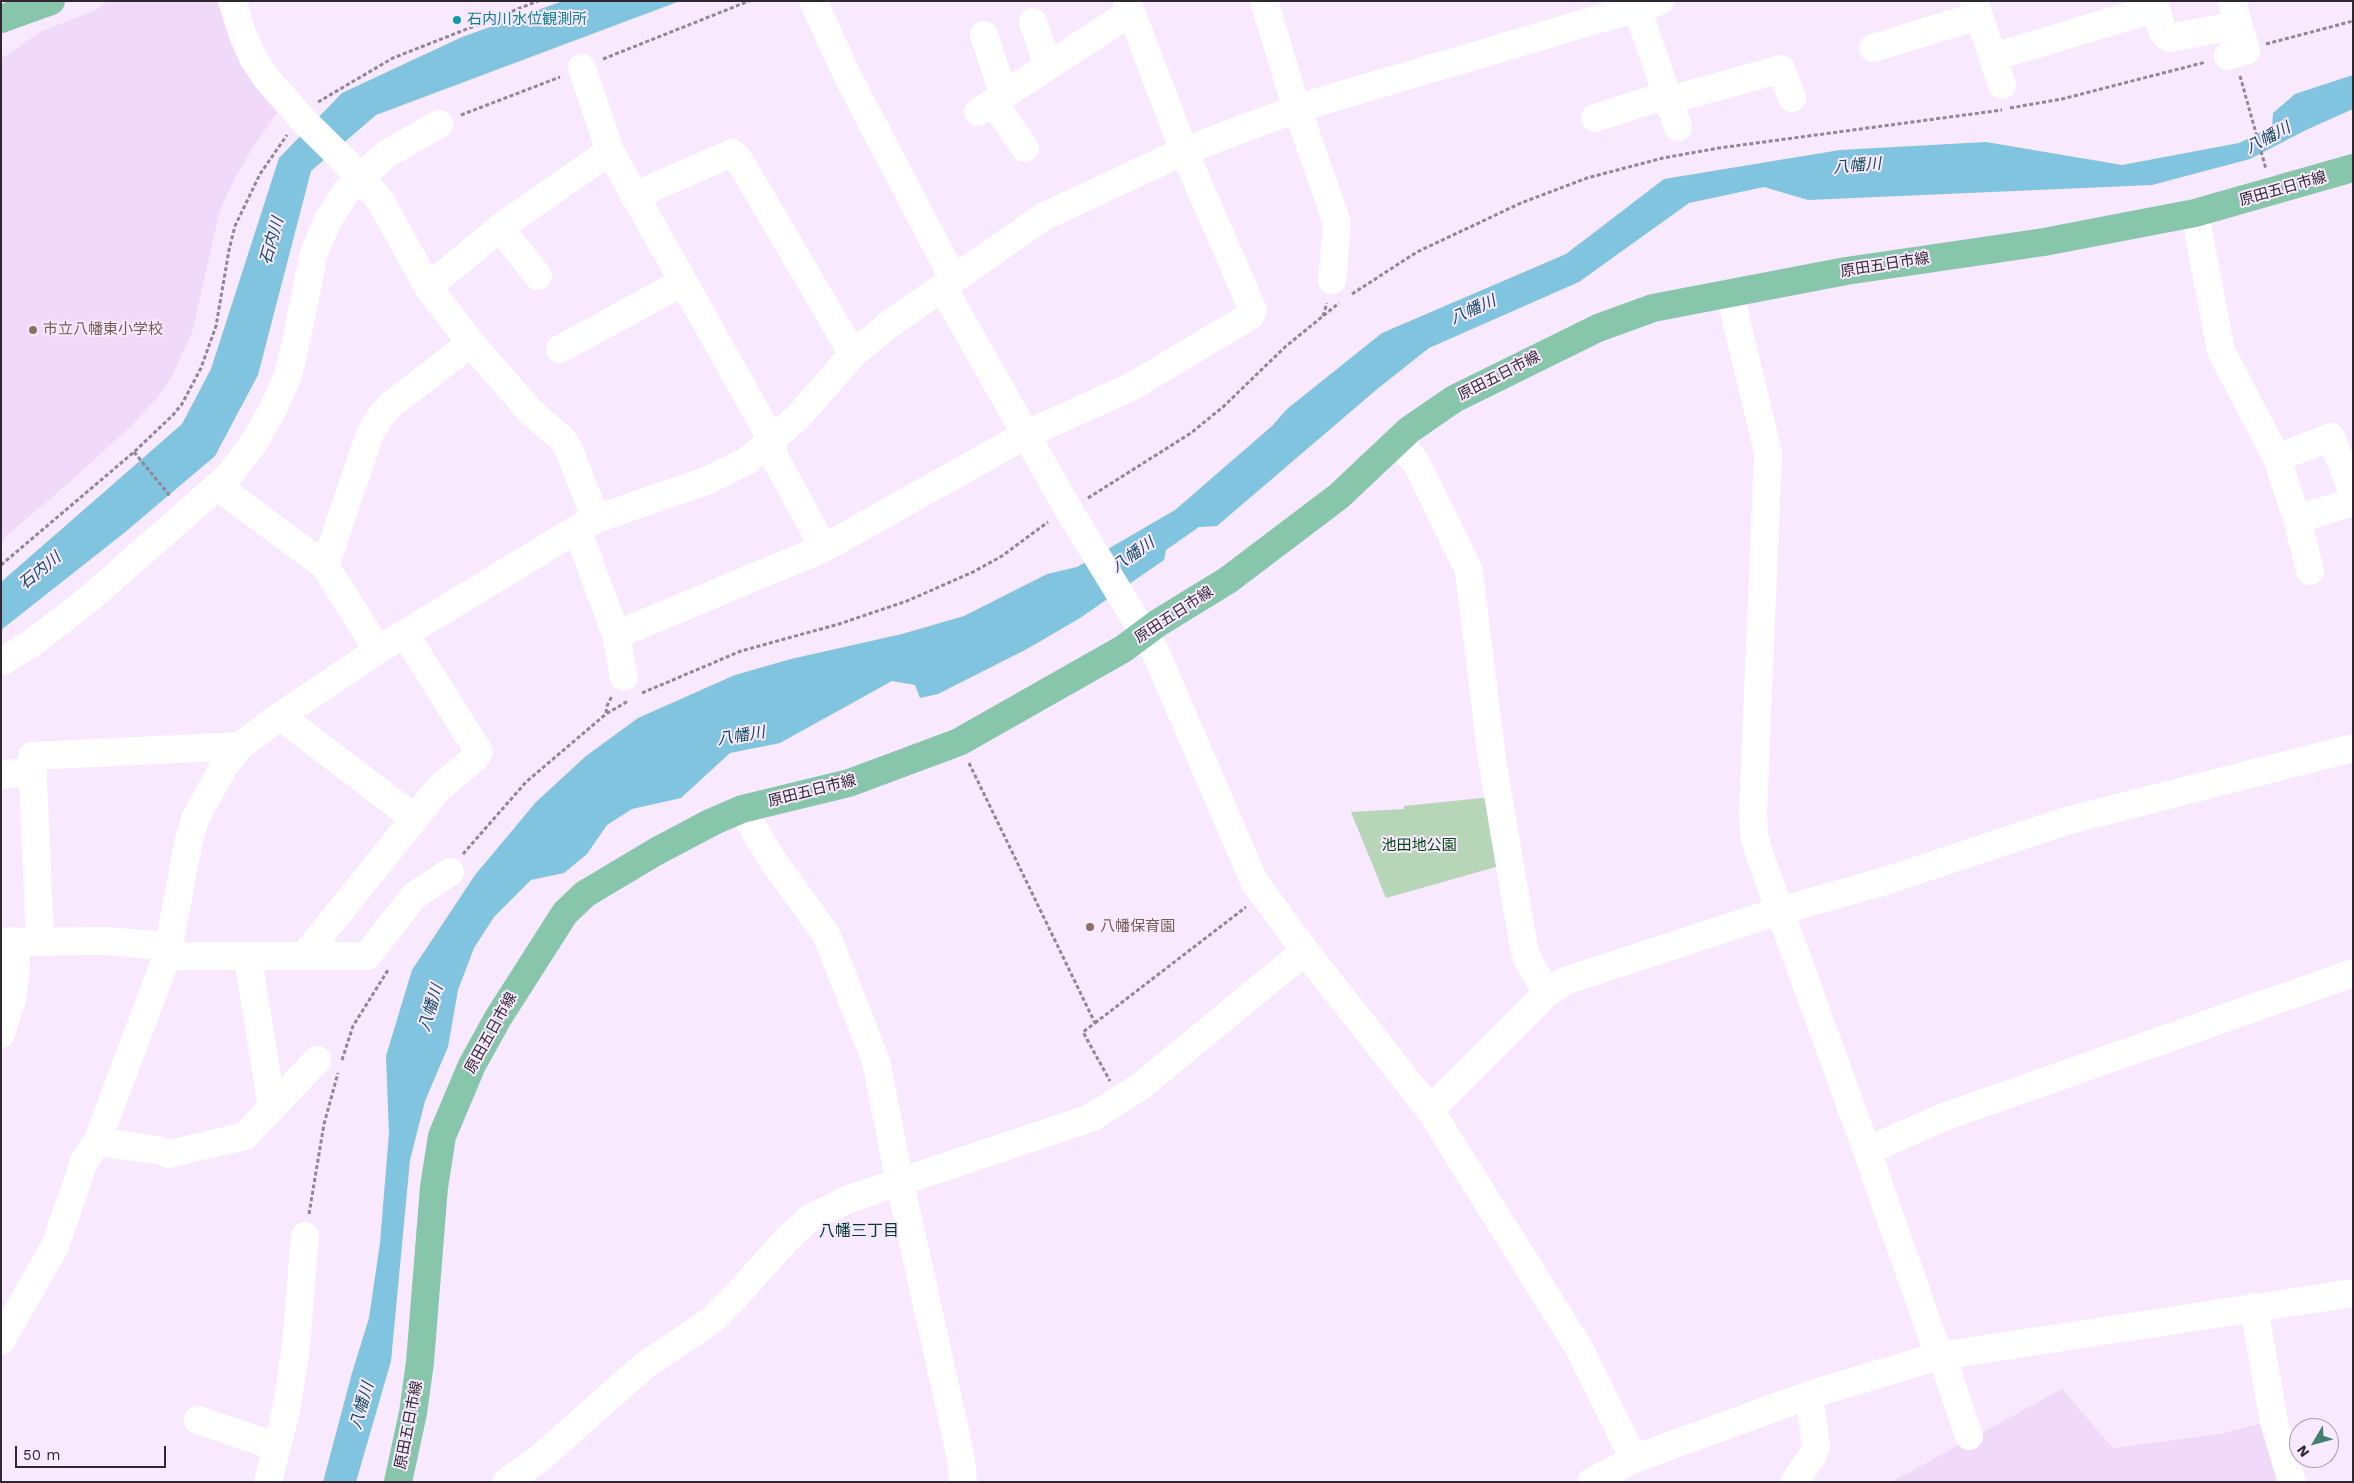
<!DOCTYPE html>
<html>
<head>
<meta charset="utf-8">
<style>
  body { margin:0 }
  #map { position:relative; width:2354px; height:1483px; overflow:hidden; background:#f9e9fe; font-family:"Work Sans",sans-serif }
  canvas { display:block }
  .frame { position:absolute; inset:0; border:2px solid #2f2832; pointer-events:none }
  .north { position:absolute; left:2289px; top:1418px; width:50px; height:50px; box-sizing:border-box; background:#f9e9fe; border:1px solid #a89cac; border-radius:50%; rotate:233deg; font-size:14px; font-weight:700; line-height:20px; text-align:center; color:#2f2832 }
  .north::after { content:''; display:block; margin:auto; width:18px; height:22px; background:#40806f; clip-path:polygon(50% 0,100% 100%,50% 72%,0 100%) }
  .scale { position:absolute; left:15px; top:1446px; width:151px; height:22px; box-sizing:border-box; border:2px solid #2f2832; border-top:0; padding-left:6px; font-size:15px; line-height:18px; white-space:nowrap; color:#2f2832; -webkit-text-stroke:4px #f9e9fe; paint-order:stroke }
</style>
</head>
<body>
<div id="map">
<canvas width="2354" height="1483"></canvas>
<div class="frame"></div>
<div class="north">N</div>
<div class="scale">50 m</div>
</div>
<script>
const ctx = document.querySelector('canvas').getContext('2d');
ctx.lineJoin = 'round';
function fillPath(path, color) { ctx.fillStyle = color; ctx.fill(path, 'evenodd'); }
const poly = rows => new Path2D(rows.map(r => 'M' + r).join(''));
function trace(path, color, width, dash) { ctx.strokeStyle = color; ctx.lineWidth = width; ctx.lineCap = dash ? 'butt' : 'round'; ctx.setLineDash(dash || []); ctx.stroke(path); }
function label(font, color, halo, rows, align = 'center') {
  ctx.font = font + ' "Work Sans","Noto Sans JP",sans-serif'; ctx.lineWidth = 4; ctx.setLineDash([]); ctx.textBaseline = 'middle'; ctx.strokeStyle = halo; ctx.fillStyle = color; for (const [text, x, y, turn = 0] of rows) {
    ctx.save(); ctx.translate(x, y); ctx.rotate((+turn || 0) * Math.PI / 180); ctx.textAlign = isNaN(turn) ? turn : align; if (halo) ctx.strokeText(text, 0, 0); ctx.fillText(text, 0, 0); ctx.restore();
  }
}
fillPath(poly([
  [107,1,221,1,248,72,277,113,253,147,235,178,220,210,192,333,170,380,157,398,130,427,71,481,6,536,1,545,1,59,40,32,98,9],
  [2062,1389,2113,1448,2220,1434,2266,1422,2283,1482,1891,1482]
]), '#f1d9fa');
fillPath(poly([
  [1492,797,1503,865,1386,898,1351,812,1404,809,1404,806]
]), '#b7d5b7');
fillPath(poly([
  [563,1,680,1,376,115,311,171,258,375,215,456,124,533,1,630,1,582,182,424,211,369,279,158,342,93,462,37],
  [2353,75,2353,109,2306,130,2250,159,2152,185,1808,200,1764,187,1689,203,1579,282,1429,348,1376,390,1217,526,1199,527,1166,550,1164,560,1080,618,1027,649,938,694,920,698,915,685,892,681,780,743,730,753,681,798,632,809,607,825,587,854,564,873,531,880,494,917,474,948,458,990,448,1047,425,1101,410,1160,391,1361,356,1482,323,1482,352,1373,369,1318,380,1243,389,1133,386,1056,412,970,475,875,536,802,586,756,638,718,735,675,791,659,902,634,964,616,1047,574,1077,567,1175,510,1272,426,1287,409,1382,333,1566,254,1664,179,1840,150,1986,142,2122,165,2239,143,2272,127,2273,113,2295,94]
]), '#80c4df');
trace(poly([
  [2266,44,2353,21],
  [603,59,749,1],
  [2240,76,2266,169],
  [318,102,393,58,538,1],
  [2010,108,2062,99,2206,62],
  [461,115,560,77],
  [1352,294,1417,252,1521,203,1587,178,1663,158,1719,148,2002,110],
  [1323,316,1327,303],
  [134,452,170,496],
  [1088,498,1191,433,1224,406,1285,347,1339,303],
  [1,565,134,452,173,415,182,404,201,368,216,326,229,250,235,226,260,174,287,135],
  [642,693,741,651,839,624,907,601,973,572,1002,556,1048,522],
  [606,713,607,706,612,696],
  [969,763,1095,1023,1083,1032,1110,1081],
  [463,854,526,782,606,714,628,701],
  [1095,1023,1246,907],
  [342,1060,353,1026,388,970],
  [309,1214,324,1124,338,1073]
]), '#918695', 3, [4, 2.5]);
trace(poly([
  [232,1,243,35,253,58,267,79,304,121,362,178,381,202,428,287,471,343,530,411,562,439,568,448,596,519],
  [813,1,848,77,951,274,943,288],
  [1264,1,1293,97,1337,223,1332,280],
  [1974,1,2002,85],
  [1637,8,1678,127],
  [1033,22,1048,66],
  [984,35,1004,95],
  [1873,48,1978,16],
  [2228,56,2246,51,2232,1],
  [1993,57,2156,8,2163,33,2170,38,2238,25],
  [582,68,610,151,772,440,775,458,824,548],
  [1670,100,1781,69,1792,98],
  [994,103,1025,148],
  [978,112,1131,12],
  [1595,118,1667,95],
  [634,196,732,153,737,157,758,192,853,354],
  [2195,213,2221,351,2277,458,2331,437,2353,493],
  [500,228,538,276],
  [428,287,505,224,610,151],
  [943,288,1071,514,1155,651,1254,881,1305,951,1430,1110,1579,1348,1634,1459],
  [1730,294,1768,453,1753,813,1754,835,1760,856,1867,1151,1939,1356],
  [560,349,683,282],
  [1398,441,1417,464,1469,571,1492,759,1524,948,1527,958,1547,993],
  [2277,458,2297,519,2310,571],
  [217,486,325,566,378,650],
  [2297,519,2353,502],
  [577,529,616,635,624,677],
  [325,566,370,434,380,417,392,404,471,343],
  [616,635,824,548,1027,434,1131,387,1250,316,1253,310,1184,151,1127,1],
  [1,662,32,643,89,599,229,476,255,441,273,409,287,378,296,342,314,253,328,220,346,192,385,155,439,124],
  [280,716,414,818],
  [1,775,33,771],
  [742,809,773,861,826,934,876,1061,900,1183,961,1458,963,1482],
  [40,940,32,756,240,746],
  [1,942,105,941,168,946],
  [167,956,367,956,414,896,450,872],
  [304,956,439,788,475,758,479,752,405,634],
  [248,958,272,1108],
  [1,1034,12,999,16,970,15,941],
  [1430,1110,1546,994,1565,981,1779,911,1885,881,2066,821,2353,748],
  [97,1142,157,1150,169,1154,245,1136,317,1060],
  [1867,1151,1941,1118,2353,973],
  [2254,1307,2274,1422,2292,1482],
  [1,1341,55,1246,84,1162,97,1142,167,956,188,844,195,819,224,766,240,746,280,716,378,650,577,529,596,519,706,481,747,461,797,418,853,354,887,326,1043,217,1184,151,1298,108,1660,1],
  [1942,1356,1969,1436],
  [198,1420,277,1447],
  [268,1482,286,1411,296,1347,305,1236],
  [506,1482,539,1459,644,1366,712,1320,735,1297,788,1238,810,1218,849,1199,1091,1118,1141,1086,1305,951],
  [1591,1482,1634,1459,1809,1395,1939,1356,2353,1293],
  [1794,1482,1813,1455,1816,1445,1809,1395]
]), '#fff', 28);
trace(poly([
  [1,19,51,1],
  [398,1482,413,1413,420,1362,434,1187,442,1136,472,1065,498,1018,565,913,585,894,657,851,712,822,742,809,849,783,959,742,1123,649,1158,623,1228,580,1339,496,1409,430,1454,399,1598,328,1653,308,1846,271,2044,242,2195,213,2353,168]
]), '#88c6ab', 28);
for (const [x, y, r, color] of [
  [457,20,5,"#0f9aa8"],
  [33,330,5,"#8d6e63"],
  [1090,927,5,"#8d6e63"]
]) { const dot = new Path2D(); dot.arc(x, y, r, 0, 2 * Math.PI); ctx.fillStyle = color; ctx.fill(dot); trace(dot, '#f9e9fe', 2); }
label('15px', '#0d838f', '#f9e9fe', [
  ["石内川水位観測所",467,20]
], 'left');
label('15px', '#2f2832', '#f9e9fe', [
  ["原田五日市線",2283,189,-16],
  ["原田五日市線",1885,265,-9],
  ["原田五日市線",1499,376,-27],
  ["原田五日市線",1174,615,-33],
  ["原田五日市線",812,791,-14],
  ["原田五日市線",491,1033,-61],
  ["原田五日市線",409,1425,-79]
]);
label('15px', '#785e54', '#f9e9fe', [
  ["市立八幡東小学校",43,330],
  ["八幡保育園",1100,927]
], 'left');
label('15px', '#024910', '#f9e9fe', [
  ["池田地公園",1419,846]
]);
label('italic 16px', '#124b5e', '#f9e9fe', [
  ["八幡川",2268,138,-28],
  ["八幡川",1857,166,-5],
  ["石内川",272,241,-74],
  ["八幡川",1473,310,-24],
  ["八幡川",1133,555,-35],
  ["石内川",40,571,-39],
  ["八幡川",741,736,-9],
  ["八幡川",431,1008,-73],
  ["八幡川",362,1406,-74]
]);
label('16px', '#00392d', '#f9e9fe', [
  ["八幡三丁目",859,1231]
]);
</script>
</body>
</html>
